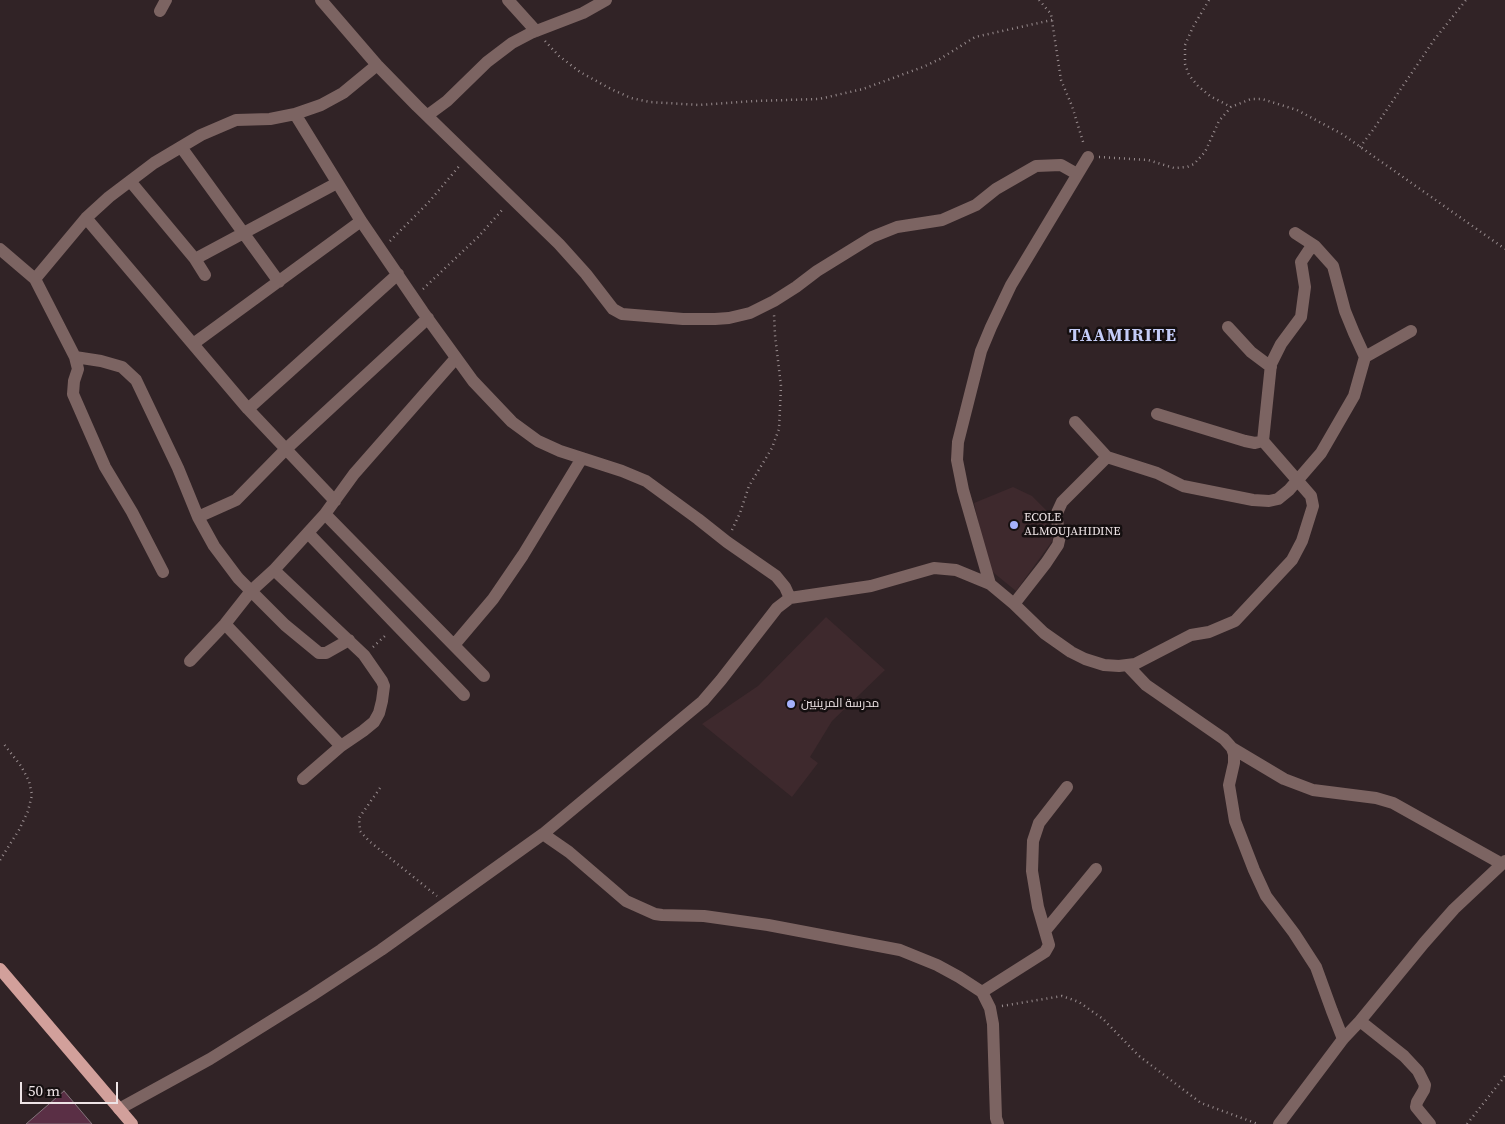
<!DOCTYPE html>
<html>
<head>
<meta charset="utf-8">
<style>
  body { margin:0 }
  #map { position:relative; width:1505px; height:1124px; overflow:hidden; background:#312326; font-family:"Source Serif 4",serif }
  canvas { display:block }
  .scale { position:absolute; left:20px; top:1082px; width:98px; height:22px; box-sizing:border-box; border:2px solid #eee4e6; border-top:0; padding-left:6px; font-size:15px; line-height:18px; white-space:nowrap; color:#eee4e6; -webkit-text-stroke:4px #150f10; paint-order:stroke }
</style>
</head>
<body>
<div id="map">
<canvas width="1505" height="1124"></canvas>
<div class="scale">50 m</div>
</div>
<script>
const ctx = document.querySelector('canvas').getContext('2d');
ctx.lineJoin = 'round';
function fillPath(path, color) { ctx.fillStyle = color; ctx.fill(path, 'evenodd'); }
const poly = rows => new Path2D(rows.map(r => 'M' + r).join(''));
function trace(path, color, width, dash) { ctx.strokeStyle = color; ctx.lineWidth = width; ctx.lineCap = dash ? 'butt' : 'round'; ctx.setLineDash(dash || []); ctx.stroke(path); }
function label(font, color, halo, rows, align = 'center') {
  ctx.font = font + ' "Source Serif 4",Cairo,serif'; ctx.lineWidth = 5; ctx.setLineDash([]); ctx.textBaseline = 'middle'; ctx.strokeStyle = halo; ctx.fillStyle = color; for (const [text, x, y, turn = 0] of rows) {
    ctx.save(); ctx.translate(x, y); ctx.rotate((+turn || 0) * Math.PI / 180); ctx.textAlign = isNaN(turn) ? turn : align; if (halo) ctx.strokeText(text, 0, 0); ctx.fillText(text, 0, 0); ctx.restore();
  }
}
fillPath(poly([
  [1013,487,1032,496,1046,510,1053,540,1016,591,989,569,974,503],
  [826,617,885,670,832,721,810,757,818,763,792,797,702,724,758,686]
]), '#3e292d');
const building = poly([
  [64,1091,92,1124,26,1124,64,1091]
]);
fillPath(building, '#5a2f45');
trace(building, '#84757c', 1);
trace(poly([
  [1039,0,1051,14,1061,80,1072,106,1084,145],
  [1209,0,1193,27,1185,45,1185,64,1189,75,1198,86,1210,96,1231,107],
  [545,41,559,56,580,72,611,89,631,98,650,102,699,105,754,101,819,99,863,89,923,67,940,59,975,37,1052,20],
  [1360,147,1373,130,1434,40,1466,0],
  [1099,157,1148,160,1174,168,1187,167,1194,164,1205,152,1219,121,1231,107,1251,99,1262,99,1297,110,1342,134,1505,249],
  [390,241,428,203,461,164],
  [423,289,478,237,504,208],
  [732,530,740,513,749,486,772,448,779,429,781,386,775,335,774,314],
  [373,647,387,634],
  [380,788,359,818,360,831,369,841,437,896],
  [0,860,19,830,28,811,32,795,29,781,21,766,3,743],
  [1002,1006,1062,996,1079,1002,1103,1019,1139,1056,1201,1103,1258,1124],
  [1467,1124,1505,1076]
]), '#998d8f', 2.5, [1, 4]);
trace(poly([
  [321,0,377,65,417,106,559,244,586,274,613,309,622,314,683,319,715,319,729,318,750,313,774,301,796,287,817,271,872,237,897,227,942,220,976,205,996,189,1036,166,1061,165,1077,174],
  [508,0,536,31],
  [160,11,166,0],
  [295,114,361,221,423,312,473,381,512,422,538,441,560,451,622,471,646,481,698,519,727,542,776,576,785,587,790,598],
  [428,115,447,101,487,62,512,43,531,33,583,13,606,0],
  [181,147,279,282],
  [130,181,195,259,205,275],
  [86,218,248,409,335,501],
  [1295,233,1315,246,1333,266,1345,311,1354,333,1365,357],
  [0,249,35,279,75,357,78,369,74,381,73,394,105,467,132,512,163,572],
  [195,259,337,183],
  [35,279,86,218,109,197,154,163,201,135,236,120,270,119,295,114,321,105,343,93,377,65],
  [1228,327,1251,352,1271,367],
  [193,344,361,221],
  [75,357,101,361,122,367,136,380,178,468,198,517,214,546,238,578,285,625,319,653,326,653,349,640],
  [248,409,398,274],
  [1157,414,1245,441,1255,443,1263,441],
  [1075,422,1107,457,1157,473,1183,486,1253,500,1269,501,1278,499,1289,490,1321,453,1354,396,1365,357,1411,331],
  [325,514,484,676],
  [198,517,236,500,286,449,428,318],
  [308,533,464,695],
  [274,570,364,655,382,681,384,686,382,701,379,713,374,722,363,731,341,746,303,779],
  [990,584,963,490,957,460,958,442,981,351,991,327,1011,285,1088,157],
  [1014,604,1046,563,1058,545,1060,536,1056,515,1062,502,1107,457],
  [225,624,341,746],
  [454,645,493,599,523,555,582,458],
  [190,661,225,624,251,591,274,570,325,514,354,474,456,358],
  [1127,665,1146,685,1224,739,1232,748,1234,754,1234,763,1229,785,1235,821,1254,870,1266,896,1294,933,1316,967,1332,1011,1343,1039],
  [1232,748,1284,779,1313,790,1376,798,1393,803,1502,864],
  [543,834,569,852,626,901,655,914,662,915,704,916,768,925,900,950,937,965,959,977,982,992,990,1008,993,1024,996,1118,998,1124],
  [1045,931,1096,869],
  [982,992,1045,952,1049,945,1038,907,1032,871,1033,841,1039,823,1067,787],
  [1360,1021,1404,1056,1418,1071,1425,1085,1424,1090,1417,1102,1416,1107,1430,1124],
  [119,1109,210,1059,311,996,381,950,543,834,703,701,721,680,777,608,790,598,871,586,934,568,956,570,990,584,1014,604,1044,633,1071,652,1085,659,1104,665,1119,666,1135,664,1191,635,1209,632,1235,621,1292,560,1302,541,1313,506,1311,496,1263,441,1271,364,1281,344,1301,317,1305,287,1301,262,1309,250,1315,246],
  [1279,1124,1343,1039,1360,1021,1424,943,1454,909,1505,861]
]), '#7c6462', 12);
trace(poly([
  [0,969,132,1124]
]), '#d2a09b', 12);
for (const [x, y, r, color] of [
  [1014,525,5,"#a5b1fc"],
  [791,704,5,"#a5b1fc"]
]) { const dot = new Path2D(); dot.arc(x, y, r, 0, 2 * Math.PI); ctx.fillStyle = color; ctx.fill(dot); trace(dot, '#150f10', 2); }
label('12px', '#eee4e6', '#150f10', [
  ["ECOLE",1024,518],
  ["ALMOUJAHIDINE",1024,532],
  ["مدرسة المرينيين",801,704]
], 'left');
ctx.letterSpacing = '1px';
label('bold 18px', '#c4ccf7', '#150f10', [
  ["TAAMIRITE",1123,336]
]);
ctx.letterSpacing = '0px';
</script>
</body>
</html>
